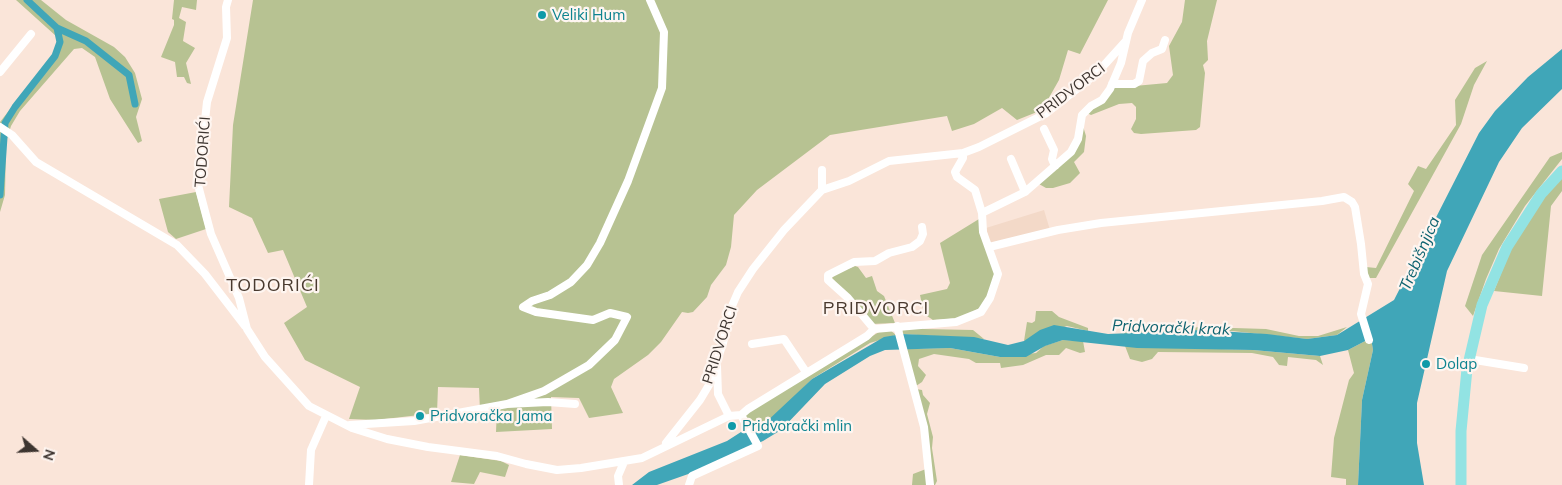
<!DOCTYPE html>
<html>
<head>
<meta charset="utf-8">
<style>
  body { margin:0 }
  #map { position:relative; width:1562px; height:485px; overflow:hidden; background:#fae5d9; font-family:Mulish,sans-serif }
  canvas { display:block }
  .north { position:absolute; left:10px; top:425px; width:50px; height:50px; -webkit-text-stroke:4px #fef5f0; paint-order:stroke; rotate:109deg; font-size:14px; font-weight:700; line-height:20px; text-align:center; color:#3d3530 }
  .north::after { content:''; display:block; margin:auto; width:18px; height:22px; background:#3d3530; clip-path:polygon(50% 0,100% 100%,50% 72%,0 100%) }
</style>
</head>
<body>
<div id="map">
<canvas width="1562" height="485"></canvas>
<div class="north">N</div>
</div>
<script>
const ctx = document.querySelector('canvas').getContext('2d');
ctx.lineJoin = 'round';
function fillPath(path, color) { ctx.fillStyle = color; ctx.fill(path, 'evenodd'); }
const poly = rows => new Path2D(rows.map(r => 'M' + r).join(''));
function trace(path, color, width, dash) { ctx.strokeStyle = color; ctx.lineWidth = width; ctx.lineCap = dash ? 'butt' : 'round'; ctx.setLineDash(dash || []); ctx.stroke(path); }
function label(font, color, halo, rows, align = 'center') {
  ctx.font = font + ' Mulish,sans-serif'; ctx.lineWidth = 4.5; ctx.setLineDash([]); ctx.textBaseline = 'middle'; ctx.strokeStyle = halo; ctx.fillStyle = color; for (const [text, x, y, turn = 0] of rows) {
    ctx.save(); ctx.translate(x, y); ctx.rotate((+turn || 0) * Math.PI / 180); ctx.textAlign = isNaN(turn) ? turn : align; if (halo) ctx.strokeText(text, 0, 0); ctx.fillText(text, 0, 0); ctx.restore();
  }
}
fillPath(poly([
  [1044,210,1050,230,990,244,986,228]
]), '#f3d9c8');
fillPath(poly([
  [16,0,41,0,66,20,114,47,125,57,135,73,142,99,136,117,142,141,138,143,110,99,95,57,82,48,74,49,20,111,11,126,6,142,5,195,0,212,0,122,52,56,57,44,56,36],
  [174,0,197,0,196,10,182,7,179,18,186,22,183,41,195,48,186,63,191,84,187,83,184,77,177,77,175,62,161,57,174,25,174,20,172,19],
  [253,0,1108,0,1080,54,1068,50,1059,80,1042,110,1017,120,1002,108,974,124,952,131,947,116,830,135,757,190,734,215,731,247,726,265,711,285,707,297,693,312,688,313,682,312,661,342,648,355,614,379,611,387,623,413,589,418,579,398,551,397,552,429,496,432,497,408,480,411,479,388,438,387,437,413,376,420,349,419,360,387,305,360,284,323,307,307,283,250,268,253,252,218,229,207,233,125],
  [1185,0,1217,0,1207,41,1208,60,1203,65,1205,73,1200,127,1196,130,1141,134,1134,133,1131,129,1136,119,1136,107,1132,103,1119,104,1091,115,1087,113,1113,88,1167,83,1173,75,1169,46,1182,22],
  [1487,61,1474,85,1461,124,1376,278,1369,278,1366,267,1376,268,1414,191,1408,184,1418,166,1426,169,1456,125,1455,100,1475,68],
  [1083,126,1086,136,1084,152,1074,162,1080,173,1070,183,1053,188,1046,188,1039,184,1075,152],
  [1562,152,1562,159,1525,206,1499,249,1486,279,1473,316,1465,306,1482,255,1550,157],
  [1562,177,1562,191,1551,206,1542,296,1494,291,1512,246,1543,197],
  [196,192,206,229,176,239,168,232,159,199],
  [979,219,996,274,985,305,962,318,933,320,924,314,920,295,947,289,950,283,940,243],
  [855,266,858,267,866,278,872,276,877,291,884,296,895,323,871,324,832,278,835,274],
  [1036,311,1052,311,1059,317,1088,328,1088,331,1067,326,1024,341,1027,322,1032,323,1035,321],
  [918,327,924,329,973,330,984,339,902,334,903,328],
  [1122,327,1131,330,1155,330,1202,327,1266,329,1299,336,1318,336,1347,327,1337,335,1307,339,1232,331,1122,334],
  [890,330,896,335,870,343,812,379,777,414,764,424,751,429,745,413,879,332],
  [1371,338,1373,350,1362,400,1358,485,1346,485,1346,479,1331,477,1334,438,1349,380,1354,373,1348,350],
  [1063,340,1083,341,1085,352,1080,353,1066,348,1059,355,1046,355,1023,365,1001,368,1000,363,976,363,969,359,934,354,919,359,918,366,926,375,922,382,916,386,905,349,950,348,1000,357,1036,353,1044,346],
  [1125,346,1253,350,1320,356,1323,365,1316,360,1288,357,1287,366,1279,365,1273,357,1252,353,1158,352,1152,359,1142,362,1130,359],
  [916,389,922,390,923,395,930,403,927,414,933,437,932,448,937,481,935,485,932,485],
  [460,455,501,461,509,465,505,477,480,472,474,484,451,482],
  [926,469,927,485,912,485,913,474]
]), '#b7c292');
fillPath(poly([
  [1562,49,1562,89,1522,128,1499,162,1447,271,1417,403,1417,443,1424,485,1358,485,1362,400,1373,350,1371,338,1348,350,1320,356,1253,350,1137,348,1063,340,1045,346,1026,357,1000,357,950,348,885,350,870,356,825,384,781,430,763,441,694,472,657,485,632,485,649,472,727,441,741,432,764,424,812,379,884,337,902,334,974,337,1008,345,1024,341,1040,330,1054,325,1108,334,1202,330,1267,334,1307,339,1337,335,1394,300,1479,133,1495,111,1528,77]
]), '#40a6b8');
trace(poly([
  [57,28,86,41,129,75,135,104],
  [0,195,5,123,15,107,55,56,60,42,57,28,27,0]
]), '#40a6b8', 7);
trace(poly([
  [228,0,226,7,227,38,207,102,198,185,211,234,239,298,247,329,265,357,309,406,352,428,387,439,428,447,497,456,526,464,557,470,581,468,642,458,729,416,741,415,748,409,867,336,874,329,956,322,981,312,990,298,998,274,983,232,982,213,1025,192,1071,152,1078,139,1082,115,1091,106,1102,100,1110,89,1121,63,1128,33,1142,0],
  [0,72,31,34],
  [1112,84,1134,84,1139,81,1143,61,1152,53,1162,49,1165,40],
  [0,127,12,135,36,162,177,245,205,274,245,326],
  [1044,129,1054,150,1052,159,1055,166],
  [963,153,963,158,955,172,957,177,975,190,982,213],
  [1011,159,1025,192],
  [822,190,849,181,889,161,963,153,979,147,1045,114,1097,73,1125,42],
  [989,247,1058,230,1101,223,1322,201,1344,197,1352,202,1355,207,1361,244,1364,274,1368,284,1361,314,1369,340],
  [897,326,924,427,930,485],
  [874,329,848,298,828,280,828,275,854,262,875,261,889,253,912,247,920,241,923,234,922,227],
  [752,344,784,339,806,372],
  [1469,359,1524,368],
  [717,366,718,394,729,416],
  [507,404,544,391,589,365,615,340,627,317,610,313,593,320,536,312,523,307,532,301,550,295,571,282,587,265,600,243,628,181,662,88,664,32,650,0],
  [350,425,414,421,507,404,548,402,575,404],
  [666,443,700,400,709,385,723,343,732,306,738,292,753,269,784,230,822,190,822,170],
  [309,485,311,450,326,416],
  [619,485,618,476,624,462],
  [689,485,692,476,758,446,741,415]
]), '#fff', 8);
trace(poly([
  [1461,485,1461,431,1467,369,1482,305,1507,247,1541,194,1562,171]
]), '#92e3e3', 11);
for (const [x, y, r, color] of [
  [542,15,5,"#0f9aa8"],
  [1426,364,5,"#0f9aa8"],
  [420,416,5,"#0f9aa8"],
  [732,426,5,"#0f9aa8"]
]) { const dot = new Path2D(); dot.arc(x, y, r, 0, 2 * Math.PI); ctx.fillStyle = color; ctx.fill(dot); trace(dot, '#fef5f0', 2); }
label('15px', '#0d838f', '#fef5f0', [
  ["Veliki Hum",552,15],
  ["Dolap",1436,364],
  ["Pridvoračka Jama",430,416],
  ["Pridvorački mlin",742,426]
], 'left');
label('15px', '#3d3530', '#fef5f0', [
  ["PRIDVORCI",1071,91,-37],
  ["TODORIĆI",203,152,-86],
  ["PRIDVORCI",720,345,-72]
]);
label('italic 16px', '#0d626f', '#fef5f0', [
  ["Trebišnjica",1420,254,-67],
  ["Pridvorački krak",1171,328,2]
]);
ctx.letterSpacing = '1px';
label('18px', '#493a2f', '#fef5f0', [
  ["TODORIĆI",273,286],
  ["PRIDVORCI",876,309]
]);
ctx.letterSpacing = '0px';
</script>
</body>
</html>
